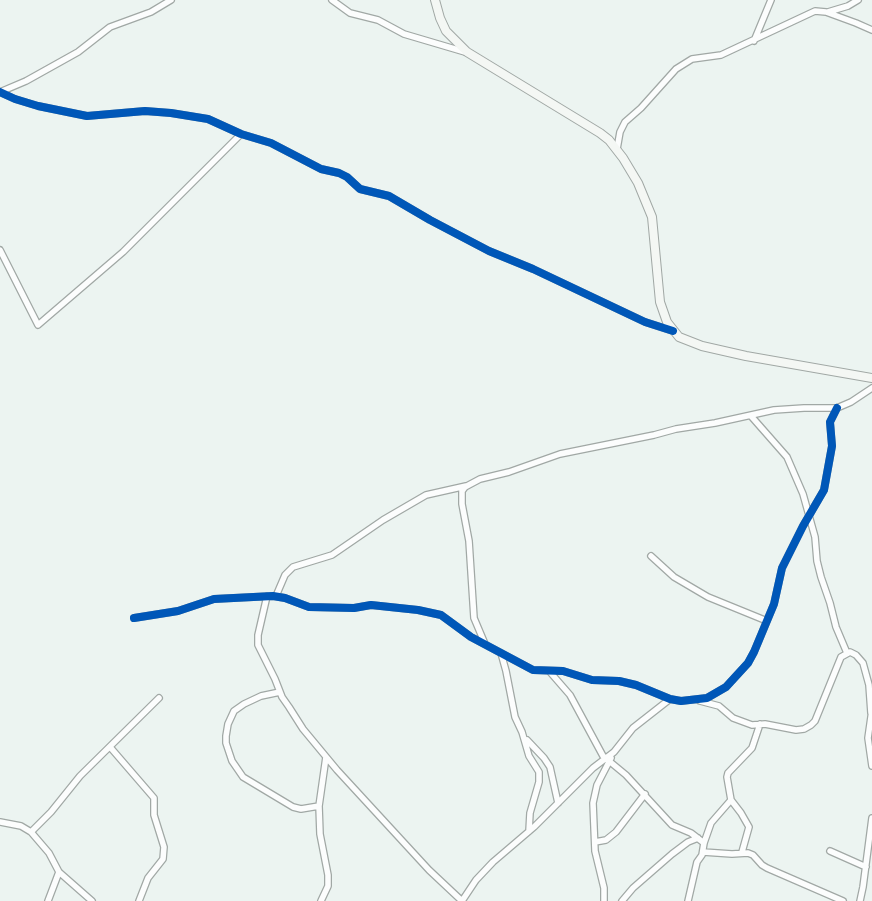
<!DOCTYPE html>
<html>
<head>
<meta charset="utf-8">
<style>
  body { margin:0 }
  canvas { display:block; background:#ecf4f1 }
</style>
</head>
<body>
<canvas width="872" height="901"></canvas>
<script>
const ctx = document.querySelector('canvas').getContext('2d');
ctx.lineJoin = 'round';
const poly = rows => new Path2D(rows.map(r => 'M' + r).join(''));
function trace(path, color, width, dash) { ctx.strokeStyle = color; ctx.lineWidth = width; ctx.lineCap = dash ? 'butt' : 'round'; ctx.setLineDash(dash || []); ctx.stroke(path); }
const street = poly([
  [332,0,350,13,378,20,404,34,465,52],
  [828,12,848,6,858,0],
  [754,41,771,0],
  [0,92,15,99,38,106,87,116,145,111,171,113,208,119,241,134,271,143,321,169,339,173,347,177,360,189,389,196,430,220,489,251,533,269,645,322,673,331],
  [0,92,26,81,78,52,110,27,151,12,171,0],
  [617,149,620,132,625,122,641,108,676,69,692,59,721,55,815,11,826,12,856,23,872,30],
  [0,250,38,325,123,252,241,134],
  [751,416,787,457,803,494,815,537,817,561,821,577,830,603,836,627,847,653],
  [651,556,674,577,708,597,767,621],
  [267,596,258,635,258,645,275,679,282,697,289,707,303,729,337,770,429,870,462,901],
  [276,596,285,575,293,567,332,555,383,520,426,495,466,486],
  [134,618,178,611,214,599,273,596,285,598,309,607,354,608,371,605,418,610,441,615,471,637,533,670,563,671,592,680,619,681,636,685,670,699,681,701,707,698,726,687,748,663,754,652,774,604,782,568,803,526,824,490,832,446,830,422,837,408],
  [485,644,474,618,469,541,462,504,462,491,465,487,480,479,509,472,560,454,654,435,676,429,715,423,774,410,804,408,837,408,851,402,872,388],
  [501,653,506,671,515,717,522,732,529,756,539,772,539,782,530,813,529,831],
  [550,672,570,695,603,756,626,775,672,825,691,833,704,843],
  [280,692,261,696,244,704,234,711,228,724,226,736,226,743,232,761,243,777,293,807,301,809,319,806],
  [700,701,719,706,733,718,752,725,765,724,796,730,804,729,811,725,815,721,841,657,850,652,856,655,863,663,869,685,871,713],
  [872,710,868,738,872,766],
  [527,740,544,758,550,767,558,803],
  [110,747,154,798,154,815,164,847,163,859,148,878,139,901],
  [731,800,741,813,749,827,742,852],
  [0,822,21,826,31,832,49,853,59,872,92,901],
  [31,832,51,812,80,776,159,698],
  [595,842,606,840,616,832,645,794],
  [830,851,866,867],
  [703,852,732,854,748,853,753,855,762,865,767,868,843,901],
  [48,901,59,872],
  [321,901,328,886,328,875,320,834,319,806,326,757],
  [462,901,476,880,493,862,534,827,593,768,614,752,633,728,670,699],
  [604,901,604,888,595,851,593,803,597,785,611,758],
  [622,901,633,888,672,854,688,842,698,838],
  [688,901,697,862,702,855,704,843,711,823,731,800,727,777,728,773,752,748,760,724],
  [860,901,863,887,872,818]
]);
const secondary = poly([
  [435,0,440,18,446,31,467,52,600,133,609,140,623,158,638,183,652,217,660,302,667,322,679,337,702,346,746,356,872,378]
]);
trace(street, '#a1a8a5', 8);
trace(secondary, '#a1a8a5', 10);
trace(street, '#fcfdfd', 5.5);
trace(secondary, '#f4f7f4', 8);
trace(poly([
  [0,92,15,99,38,106,87,116,145,111,171,113,208,119,241,134,271,143,321,169,339,173,347,177,360,189,389,196,430,220,489,251,533,269,645,322,673,331],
  [134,618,178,611,214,599,273,596,285,598,309,607,354,608,371,605,418,610,441,615,471,637,533,670,563,671,592,680,619,681,636,685,670,699,681,701,707,698,726,687,748,663,754,652,774,604,782,568,803,526,824,490,832,446,830,422,837,408]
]), '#0057b8', 8);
</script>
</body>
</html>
